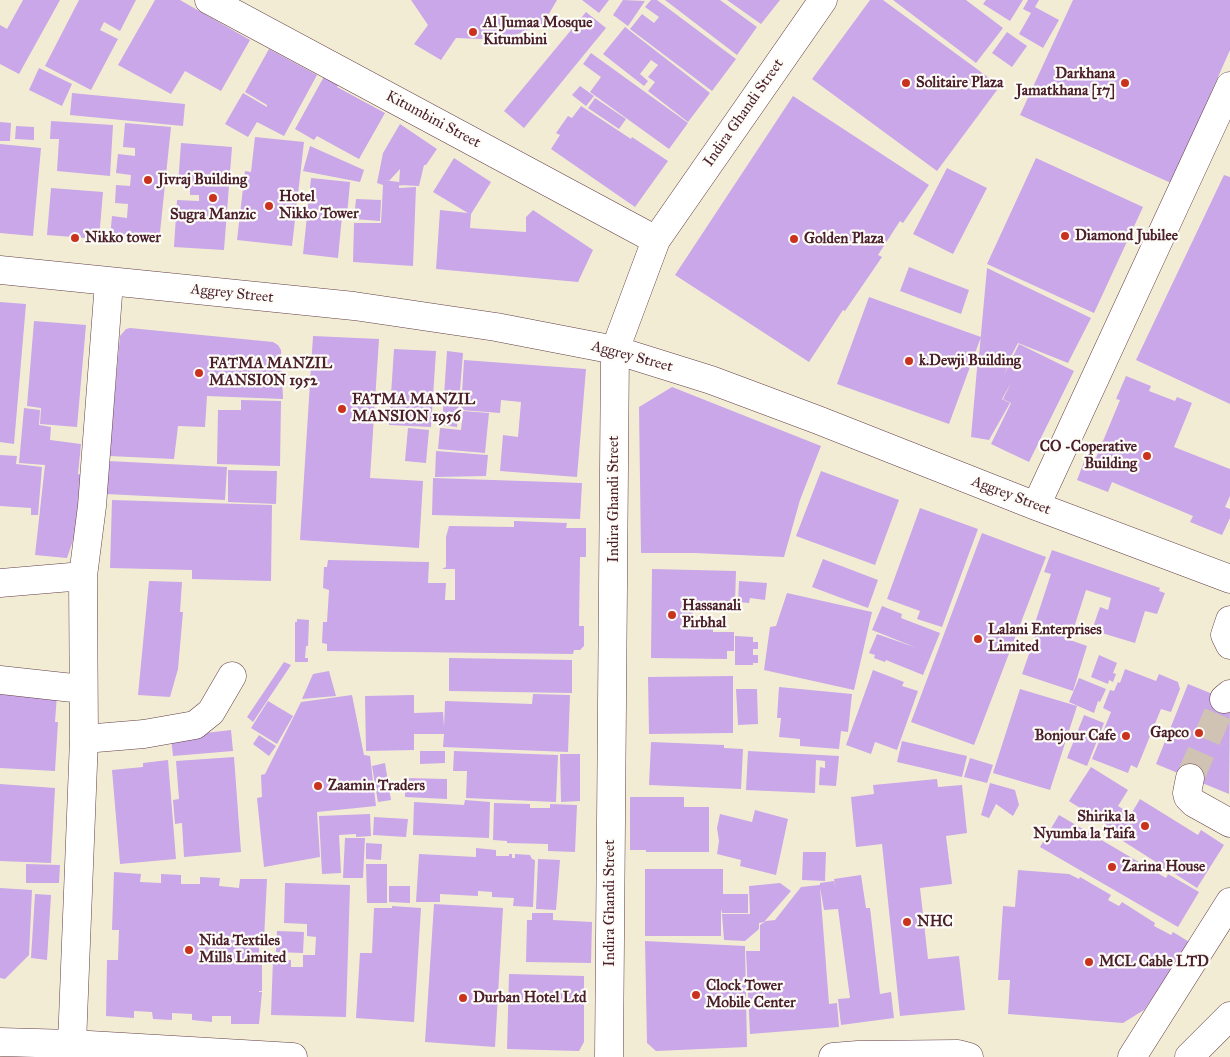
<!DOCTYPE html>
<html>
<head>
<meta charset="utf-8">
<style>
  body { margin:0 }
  canvas { display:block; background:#f2ecd5 }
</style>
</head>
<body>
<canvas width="1230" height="1057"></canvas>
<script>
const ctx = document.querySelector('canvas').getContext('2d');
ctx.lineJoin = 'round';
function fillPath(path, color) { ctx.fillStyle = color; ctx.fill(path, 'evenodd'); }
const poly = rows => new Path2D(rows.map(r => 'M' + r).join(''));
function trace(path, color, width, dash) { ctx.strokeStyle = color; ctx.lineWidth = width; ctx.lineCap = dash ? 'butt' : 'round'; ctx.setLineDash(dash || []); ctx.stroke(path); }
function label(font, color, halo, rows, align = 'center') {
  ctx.font = font + ' "IM FELL Great Primer",serif'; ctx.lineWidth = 4.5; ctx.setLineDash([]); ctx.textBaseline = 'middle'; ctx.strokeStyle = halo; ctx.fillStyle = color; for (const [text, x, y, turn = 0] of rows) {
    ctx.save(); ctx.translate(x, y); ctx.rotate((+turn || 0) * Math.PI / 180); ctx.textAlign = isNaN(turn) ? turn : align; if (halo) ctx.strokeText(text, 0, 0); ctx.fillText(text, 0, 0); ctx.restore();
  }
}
fillPath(poly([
  [23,0,60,0,19,74,0,64,0,25,7,29],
  [79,0,136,0,120,31,104,22,100,30,118,39,91,90,45,66],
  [155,0,180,0,250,40,221,91,185,71,171,94,118,65],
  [411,0,557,0,543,24,503,40,456,38,441,60,414,44,428,25],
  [582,0,609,0,599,13],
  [623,0,645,1,628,26,613,15],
  [651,0,657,0,736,59,712,91,630,29,642,14,654,23,659,17,645,7],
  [665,0,720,0,757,27,737,55],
  [727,0,780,0,761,24],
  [870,0,883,0,1000,86,937,171,812,79],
  [893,0,966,0,1003,28,976,63],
  [986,0,1023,0,1010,21,983,4],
  [1028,0,1039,0,1035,7,1059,20,1043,48,1019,34,1031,13,1023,9],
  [1073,0,1230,0,1230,50,1171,183,1020,115],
  [586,12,606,28,524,128,504,111],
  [625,27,710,93,688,122,648,91,655,82,648,77,658,65,651,60,640,74,648,81,644,86,603,54],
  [1007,32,1027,46,1012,67,992,53],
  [269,49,317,75,284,136,257,122,248,137,225,124,243,93,267,107,267,105,245,92],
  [591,53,688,123,669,149,590,92,601,77,583,64],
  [39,68,72,84,62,106,29,90],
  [326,73,341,81,337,87,385,113,359,159,317,136,314,140,295,129],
  [580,86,594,96,586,106,572,95],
  [72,93,185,104,183,126,70,115],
  [793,96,929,185,903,223,900,221,878,255,882,257,845,311,843,310,809,362,675,275],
  [595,98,626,119,619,129,588,108],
  [581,106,631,139,632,137,668,161,635,207,551,149,560,135,556,133,568,116,572,118],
  [51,121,113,125,110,176,57,171,59,139,50,139],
  [0,122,11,123,10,141,0,141],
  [125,123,171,127,159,242,110,237,112,216,127,218,128,204,115,203,116,185,130,186,131,175,116,173,118,154,135,156,135,148,123,147],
  [400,124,437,149,426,165,424,165,419,186,399,185,400,169,389,181,382,180,399,182,399,188,416,187,413,266,353,262,354,223,381,223,383,185,377,183,383,153],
  [16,126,34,127,34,140,15,139],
  [255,137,304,142,292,246,237,240,245,171,251,172],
  [181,143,232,147,224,250,174,247,177,200,199,201,199,195,190,195,190,186,178,185],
  [0,144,41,148,33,236,0,233],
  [310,146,364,170,360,182,303,171],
  [454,158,491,182,471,214,470,228,526,232,526,217,533,210,593,250,578,282,436,269,440,210,468,213,433,192],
  [1036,158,1143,207,1094,313,987,264],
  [947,168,987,188,953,254,913,234],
  [1224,175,1230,177,1230,404,1136,360],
  [311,178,350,182,347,216,342,216,338,258,303,254],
  [51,188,103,192,99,239,47,235],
  [356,199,381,200,380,221,354,219],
  [909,267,969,290,961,314,900,291],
  [987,268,1091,318,1068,363,1018,343,1007,364,979,356],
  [869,297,981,337,949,424,837,384],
  [0,302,26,304,14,444,0,442],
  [34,321,86,325,77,427,40,424,41,408,27,406],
  [130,328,273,342,278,345,281,350,283,399,207,396,205,427,178,426,174,459,109,456,120,336,126,329],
  [313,336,379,339,370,478,423,481,419,548,300,540],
  [1019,344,1074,371,1029,462,991,444,1011,403,1003,399,1012,381,1002,399,1010,403,989,440,971,437,978,357,1008,365,1004,375],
  [394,349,436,351,431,427,389,425],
  [447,351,463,353,457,427,442,425],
  [464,360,586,369,577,477,500,471,503,435,518,437,521,402,501,400,500,413,461,410],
  [1126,376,1151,386,1149,391,1175,401,1177,397,1192,403,1174,447,1230,469,1230,496,1225,507,1230,509,1230,518,1222,535,1190,522,1193,516,1112,482,1108,492,1077,480,1087,454,1096,458,1120,400,1116,399],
  [672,387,821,446,800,500,784,557,695,553,641,553,639,407],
  [241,400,281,401,280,466,217,464,218,410,241,410],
  [24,408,40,410,39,425,51,427,50,440,81,444,78,474,82,475,77,528,67,558,35,555,45,465,19,463],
  [463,411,489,413,485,453,438,449,440,428,461,430],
  [408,428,429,430,426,463,405,461],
  [436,451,488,455,486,476,435,477],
  [0,455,17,456,16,464,42,467,38,515,31,515,31,508,0,506],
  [108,461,227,467,225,500,106,494],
  [228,470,277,471,276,504,228,502],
  [821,471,899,500,875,565,796,536],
  [433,478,582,483,580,519,432,515],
  [112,500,272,505,271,581,192,579,192,570,110,568],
  [920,508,978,529,942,627,917,619,920,611,887,599],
  [514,521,567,523,566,528,586,528,586,557,580,557,579,626,584,626,584,646,580,650,574,650,573,654,327,651,327,644,322,643,323,622,327,622,329,590,323,588,324,567,327,567,328,560,429,562,428,583,446,583,445,600,455,600,455,569,442,569,446,567,446,537,449,526,514,527],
  [982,533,1046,557,974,745,911,722],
  [1052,550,1160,588,1159,591,1165,593,1157,614,1145,611,1135,643,1092,630,1100,607,1108,610,1111,598,1086,590,1070,640,1087,646,1073,691,1022,674,1037,631,1033,629,1051,574,1044,572],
  [823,559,878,580,868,608,812,587],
  [652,569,736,571,735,603,717,602,717,607,693,607,693,624,713,624,713,632,734,632,734,651,727,651,727,659,651,658],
  [149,581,182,582,180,612,183,612,178,669,170,697,138,695],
  [739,581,767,583,765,600,750,598,749,603,738,602],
  [787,593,872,612,854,690,764,670,770,627,776,626],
  [882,606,902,614,901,618,940,633,923,675,886,660,885,662,874,658,875,655,869,653,877,634,917,648,872,630],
  [297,619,309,620,308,646,306,646,305,658,308,658,308,662,295,662,295,622,297,622],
  [735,636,753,637,753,642,758,642,758,649,753,649,753,655,758,655,758,663,753,663,753,665,735,665],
  [1099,655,1117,663,1113,673,1116,674,1113,682,1109,680,1108,684,1091,677],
  [449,658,572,660,572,693,449,691],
  [284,662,291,665,253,722,247,717],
  [1125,669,1156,681,1159,674,1178,682,1180,689,1171,712,1161,709,1137,768,1131,765,1128,773,1092,759,1111,712,1103,708,1110,690,1114,691,1118,682,1120,683],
  [873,670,904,682,902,686,918,691,897,750,875,742,871,754,846,745],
  [329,671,336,696,302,699,313,674],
  [733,676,733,733,649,734,648,677],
  [1079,678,1106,689,1100,702,1098,701,1094,713,1069,702],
  [1188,684,1230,701,1229,794,1156,764],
  [779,687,852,694,848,732,841,731,839,749,800,746,800,739,779,737,781,718,777,718],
  [736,689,757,689,758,724,738,725],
  [1020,689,1077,706,1050,790,993,773],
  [0,692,57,695,55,722,58,722,55,771,0,768],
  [533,694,570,695,568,752,443,747,444,734,414,734,414,750,366,751,365,696,414,695,414,713,443,712,444,727,445,701,532,704],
  [352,695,364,755,370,756,376,806,317,812,320,857,264,867,257,798,262,797,261,775,265,774,301,702],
  [268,701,293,716,277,744,251,728],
  [1084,715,1104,723,1087,766,1067,758],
  [231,730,233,751,173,756,171,737],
  [259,735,276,746,269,756,253,744],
  [902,741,967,756,962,777,897,762],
  [651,742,724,745,724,748,743,749,741,789,649,785],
  [420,751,445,751,445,763,420,764],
  [454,751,558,755,556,802,466,798,467,771,453,771],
  [748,751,839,756,836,786,819,785,820,767,825,768,825,761,816,760,815,793,746,790],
  [560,754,580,754,580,801,561,802],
  [234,757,241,852,184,857,182,823,175,824,173,800,179,799,176,761],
  [970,758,993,765,987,783,964,777],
  [168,760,176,859,120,864,112,770,143,767,143,763],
  [385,763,391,800,378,802,372,766],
  [1091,767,1128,790,1118,806,1131,814,1140,799,1198,835,1201,830,1224,845,1197,888,1169,870,1168,872,1155,864,1156,862,1115,836,1116,834,1105,828,1107,825,1069,801],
  [405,778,447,779,447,799,405,797],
  [937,779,938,787,962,785,967,833,946,836,952,884,920,888,928,959,959,956,965,1010,900,1016,882,844,856,847,851,797,874,794,873,785],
  [990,783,1015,790,1019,805,1013,816,996,804,989,818,981,815],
  [0,784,55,788,51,863,0,861],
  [630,797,684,797,684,807,709,807,709,852,646,852,646,850,630,850],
  [465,800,490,802,489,838,413,835,414,802,464,805],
  [494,803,530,804,530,808,550,808,550,804,577,805,575,852,548,851,548,844,507,843,507,841,493,840],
  [755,810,788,819,776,875,740,866,741,860,717,854,719,841,717,828,720,814,752,822],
  [370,814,371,836,356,837,356,834,339,835,341,873,322,874,319,816],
  [1059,815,1166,878,1168,874,1199,892,1178,927,1040,847],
  [374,817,408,819,406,837,373,835],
  [345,838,365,838,363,878,343,878],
  [366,843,382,844,381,860,366,859],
  [476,848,496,850,496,856,509,856,509,854,512,854,512,858,515,858,515,854,530,855,532,859,535,860,533,907,513,906,514,898,492,897,492,892,478,891,478,896,440,894,440,902,416,902,419,854,476,857],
  [803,852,826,852,825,881,802,880],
  [538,859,560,860,556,910,536,909],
  [26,864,60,865,59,883,26,883],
  [366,864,387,864,387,903,367,903],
  [645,869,723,869,723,894,748,894,748,913,722,913,721,909,721,936,645,936],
  [1018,870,1069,874,1079,879,1080,877,1111,895,1108,900,1119,906,1122,902,1155,923,1154,926,1171,935,1173,932,1191,943,1144,1010,1123,1023,1008,1014,1010,980,998,980,1003,906,1015,907],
  [114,872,141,874,140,882,161,883,161,874,181,875,181,884,200,884,200,877,220,878,219,886,239,888,240,879,267,879,264,939,259,939,259,965,262,965,262,991,259,991,259,992,262,992,259,1024,231,1024,231,1016,212,1016,212,1022,192,1020,192,1014,172,1013,172,1020,153,1019,152,1012,134,1011,134,1018,106,1016,107,960,118,960,119,930,112,930],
  [861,875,866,908,870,908,880,994,891,992,894,1018,841,1025,838,999,850,998,838,909,824,910,820,887,829,1004,837,1003,839,1027,750,1034,746,951,760,951,760,925,766,921,775,920,801,887,820,885,820,883,834,881,836,891,834,879],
  [285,883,350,885,346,1017,271,1015,273,959,291,960,291,967,303,967,303,955,315,955,316,937,307,936,307,924,284,923],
  [780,883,791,891,764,922,759,923,759,929,745,941,724,940,722,914,750,914,749,886],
  [389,886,410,886,410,903,389,902],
  [0,888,32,890,29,955,5,979,0,978],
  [35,894,51,895,47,960,31,958],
  [434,904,503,908,495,1047,425,1042],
  [392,906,421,908,414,1022,356,1018,360,953,372,953,374,908,392,908],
  [532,913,553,913,553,920,592,922,591,963,526,962,527,920,532,920],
  [277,931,304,932,303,953,276,952],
  [645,941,745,946,747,1047,656,1051,647,1043],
  [509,974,584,976,584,1042,579,1051,507,1049]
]), '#caa7e8');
trace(poly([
  [1190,778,1224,699]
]), '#d0c3b3', 28, [28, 14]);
const minor = poly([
  [209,0,656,240],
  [0,270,354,306,496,327,615,350,711,380,818,420,1036,506,1230,579],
  [1036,506,1230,86],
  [0,583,83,576],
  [1230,620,1225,635,1230,645],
  [0,680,82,689],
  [1224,699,1230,694],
  [84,739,144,734,195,725,211,712,232,676],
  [1190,778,1187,793,1188,797,1194,803,1230,823],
  [72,1044,84,739,83,576,92,506,109,282],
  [609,1057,615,350,656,240,823,0],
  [1132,1057,1230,902],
  [1189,1057,1230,1016]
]);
const major = poly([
  [0,1042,72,1044,293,1057],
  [833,1057,858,1055,958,1054,969,1057]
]);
trace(minor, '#633e44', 29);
trace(major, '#633e44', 29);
trace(minor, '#fff', 28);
trace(major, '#fff', 28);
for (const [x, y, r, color] of [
  [473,32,5,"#c8321e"],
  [906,83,5,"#c8321e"],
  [1125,83,5,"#c8321e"],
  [148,180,5,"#c8321e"],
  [213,198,5,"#c8321e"],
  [269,206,5,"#c8321e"],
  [1065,236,5,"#c8321e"],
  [75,238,5,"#c8321e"],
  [794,239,5,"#c8321e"],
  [909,361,5,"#c8321e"],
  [199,373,5,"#c8321e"],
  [342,409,5,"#c8321e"],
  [1147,456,5,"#c8321e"],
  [672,615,5,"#c8321e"],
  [978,639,5,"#c8321e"],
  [1199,733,5,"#c8321e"],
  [1126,736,5,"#c8321e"],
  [318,786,5,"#c8321e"],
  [1145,826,5,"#c8321e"],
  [1112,867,5,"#c8321e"],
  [907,922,5,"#c8321e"],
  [189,950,5,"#c8321e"],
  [1089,962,5,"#c8321e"],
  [696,995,5,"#c8321e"],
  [463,998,5,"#c8321e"]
]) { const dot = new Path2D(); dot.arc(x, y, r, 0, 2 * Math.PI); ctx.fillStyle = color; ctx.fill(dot); trace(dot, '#fdfcf7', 2); }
label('bold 15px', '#4a1f2b', '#fdfcf7', [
  ["Al Jumaa Mosque",483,23],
  ["Kitumbini",483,40],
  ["Darkhana",1115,74,"right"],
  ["Jamatkhana [17]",1115,91,"right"],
  ["Solitaire Plaza",916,83],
  ["Jivraj Building",158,180],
  ["Hotel",279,197],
  ["Nikko Tower",279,214],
  ["Sugra Manzic",213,215,"center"],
  ["Diamond Jubilee",1075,236],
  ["Nikko tower",85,238],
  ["Golden Plaza",804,239],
  ["k.Dewji Building",919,361],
  ["FATMA MANZIL",209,364],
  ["MANSION 1952",209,381],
  ["FATMA MANZIL",352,400],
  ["MANSION 1956",352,417],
  ["CO -Coperative",1137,447,"right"],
  ["Building",1137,464,"right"],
  ["Hassanali",682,606],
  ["Pirbhal",682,623],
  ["Lalani Enterprises",988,630],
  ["Limited",988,647],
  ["Gapco",1189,733,"right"],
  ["Bonjour Cafe",1116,736,"right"],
  ["Zaamin Traders",328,786],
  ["Shirika la",1135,817,"right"],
  ["Nyumba la Taifa",1135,834,"right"],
  ["Zarina House",1122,867],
  ["NHC",917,922],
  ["Nida Textiles",199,941],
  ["Mills Limited",199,958],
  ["MCL Cable LTD",1099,962],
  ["Clock Tower",706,986],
  ["Mobile Center",706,1003],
  ["Durban Hotel Ltd",473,998]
], 'left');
label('15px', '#4a1f2b', '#fdfcf7', [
  ["Indira Ghandi Street",744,113,-55],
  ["Kitumbini Street",433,120,28],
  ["Aggrey Street",232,294,6],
  ["Aggrey Street",632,357,15],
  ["Aggrey Street",1011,496,21],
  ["Indira Ghandi Street",614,499,-90],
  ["Indira Ghandi Street",610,903,-90]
]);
</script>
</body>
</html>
